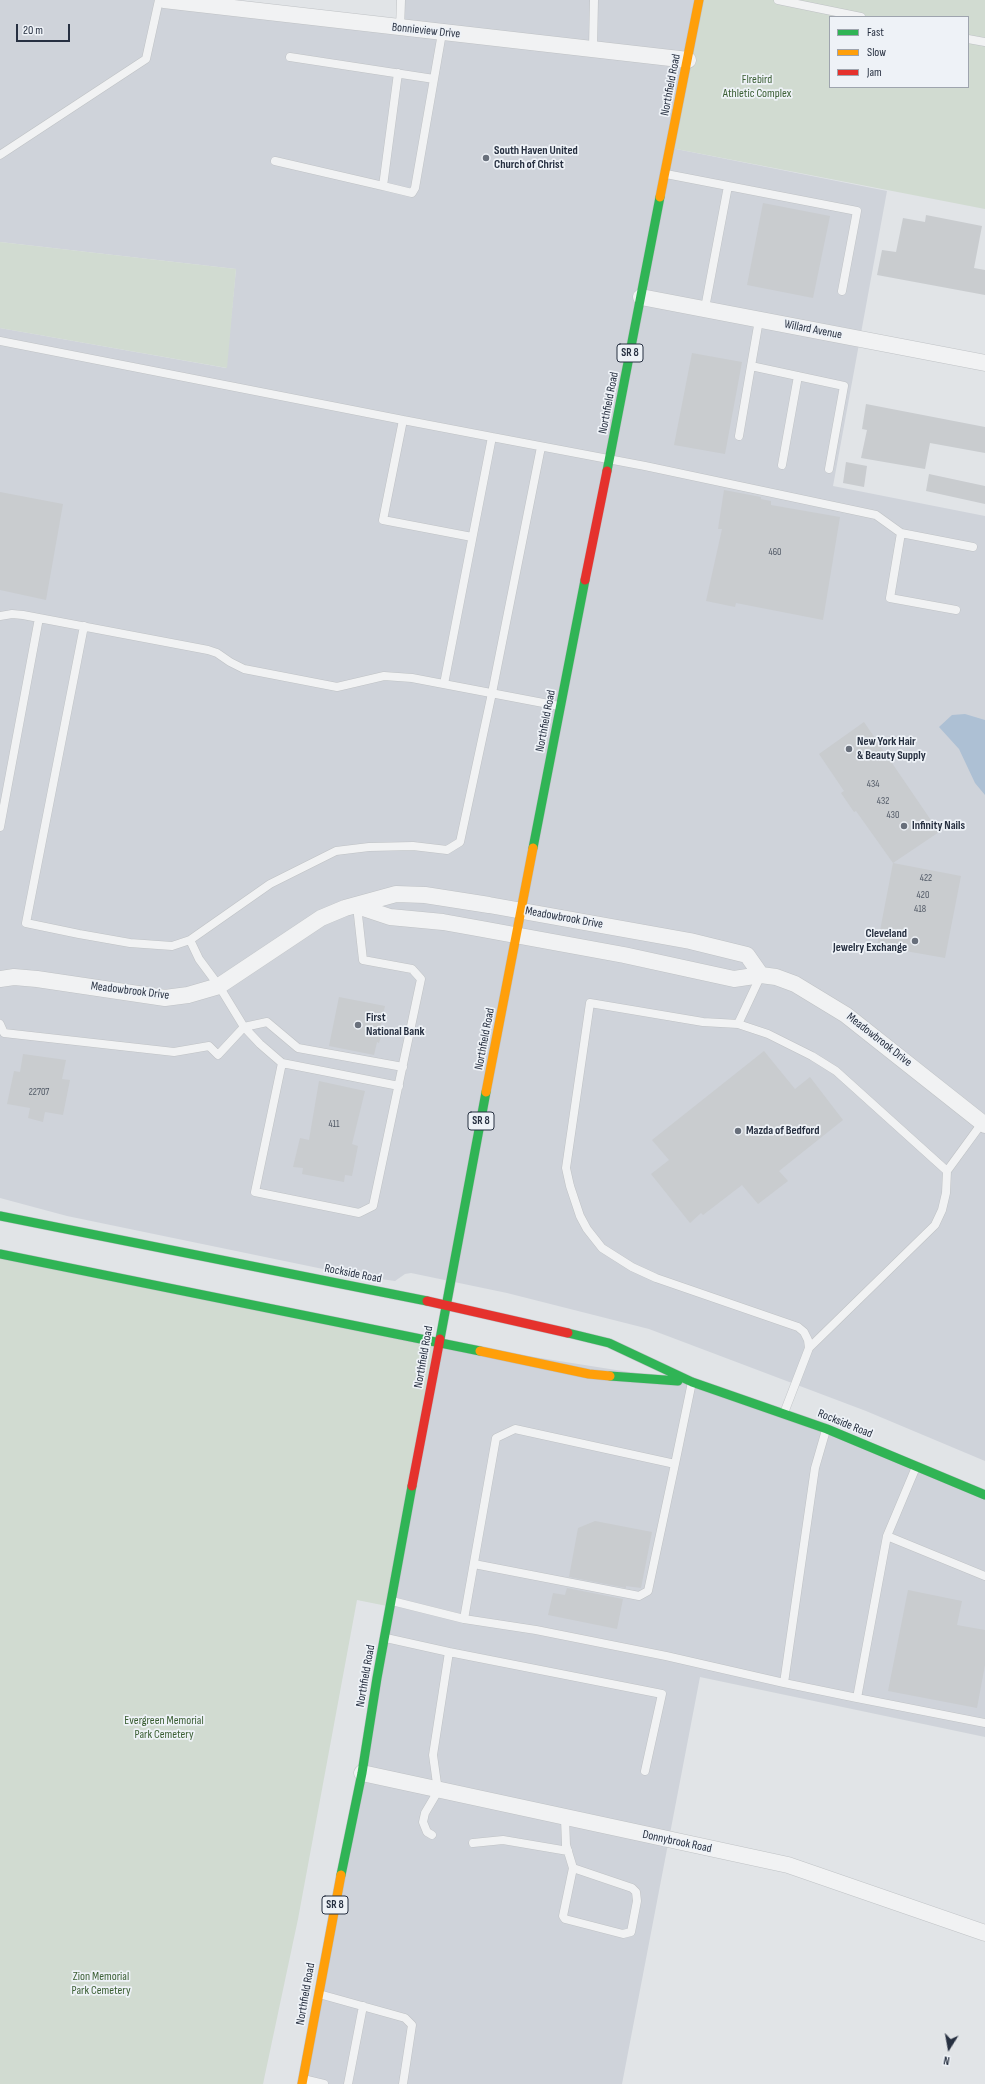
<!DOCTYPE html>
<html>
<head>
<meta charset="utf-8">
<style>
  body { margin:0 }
  #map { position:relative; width:985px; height:2084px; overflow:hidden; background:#e1e4e7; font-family:"Sofia Sans Condensed",sans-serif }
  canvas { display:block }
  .legend { position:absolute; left:829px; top:16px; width:140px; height:72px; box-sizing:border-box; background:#eef2f7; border:1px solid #9ea4ae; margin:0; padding:5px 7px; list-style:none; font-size:12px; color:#273041 }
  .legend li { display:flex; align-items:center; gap:8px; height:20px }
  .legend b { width:20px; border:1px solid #9ea4ae }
  .north { position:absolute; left:929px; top:2028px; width:40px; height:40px; -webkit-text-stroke:3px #eef2f7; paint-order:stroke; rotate:191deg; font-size:11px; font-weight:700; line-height:16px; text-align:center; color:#273041 }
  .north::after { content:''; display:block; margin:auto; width:14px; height:18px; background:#273041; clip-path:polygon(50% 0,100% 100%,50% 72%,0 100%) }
  .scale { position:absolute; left:16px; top:24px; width:54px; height:18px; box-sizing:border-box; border:2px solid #273041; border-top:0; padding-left:5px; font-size:12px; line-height:14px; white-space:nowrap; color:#273041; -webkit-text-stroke:3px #eef2f7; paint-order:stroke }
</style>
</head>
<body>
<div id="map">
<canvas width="985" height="2084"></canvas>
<ul class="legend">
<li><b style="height:5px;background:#30b455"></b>Fast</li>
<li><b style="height:5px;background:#ff9f0a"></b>Slow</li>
<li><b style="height:5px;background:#e5322d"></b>Jam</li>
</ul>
<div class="north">N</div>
<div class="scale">20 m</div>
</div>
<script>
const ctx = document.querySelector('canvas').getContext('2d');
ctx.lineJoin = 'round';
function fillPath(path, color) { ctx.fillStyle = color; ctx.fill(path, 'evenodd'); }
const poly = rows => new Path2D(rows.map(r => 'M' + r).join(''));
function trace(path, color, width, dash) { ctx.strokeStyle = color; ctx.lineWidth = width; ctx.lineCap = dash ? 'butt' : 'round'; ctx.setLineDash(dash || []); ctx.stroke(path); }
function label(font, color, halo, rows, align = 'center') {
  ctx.font = font + ' "Sofia Sans Condensed",sans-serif'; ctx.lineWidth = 3.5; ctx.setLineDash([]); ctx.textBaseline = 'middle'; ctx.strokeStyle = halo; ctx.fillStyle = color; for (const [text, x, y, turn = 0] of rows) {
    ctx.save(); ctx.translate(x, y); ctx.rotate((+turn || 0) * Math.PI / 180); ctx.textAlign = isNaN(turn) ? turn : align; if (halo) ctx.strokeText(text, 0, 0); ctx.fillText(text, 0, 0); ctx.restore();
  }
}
fillPath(poly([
  [0,0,164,0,399,28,405,0,699,0,671,148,887,191,833,486,985,516,985,1461,866,1411,649,1329,507,1293,411,1273,405,1274,395,1281,352,1275,67,1216,0,1198,0,328,226,368,236,269,0,242],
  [439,1342,692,1382,985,1495,985,1737,700,1677,622,2084,302,2084]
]), '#cfd3da');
fillPath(poly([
  [699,0,985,0,985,209,671,148],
  [830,17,968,17,968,87,830,87],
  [0,242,236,269,227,368,0,328],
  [0,1254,439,1342,392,1607,357,1600,298,1919,263,2084,0,2084]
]), '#d1dbd1');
fillPath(poly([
  [965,714,985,720,985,795,975,783,959,749,939,727,952,715]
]), '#adc0d4');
fillPath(poly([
  [763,203,830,216,813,298,747,285],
  [926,215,982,226,974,268,985,270,985,295,877,275,882,250,896,252,903,218,925,222],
  [692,353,742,362,725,454,674,445],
  [866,404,985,427,985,453,930,443,925,469,861,458,867,430,862,429],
  [846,462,867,466,864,487,843,483],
  [929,474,985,486,985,504,926,491],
  [724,490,761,497,761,499,771,501,771,505,840,517,823,620,736,603,735,607,706,601,722,529,718,529],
  [0,492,63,504,46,600,0,590],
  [864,722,939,832,893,863,856,811,854,812,841,793,844,791,819,754],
  [893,863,961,876,945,958,877,946],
  [339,997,385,1006,380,1028,382,1029,381,1036,379,1043,377,1042,374,1055,329,1046],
  [764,1051,795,1089,810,1077,843,1120,779,1171,788,1181,758,1204,742,1185,703,1215,701,1213,690,1223,651,1174,669,1160,652,1140],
  [23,1054,66,1060,62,1079,70,1080,63,1115,45,1112,43,1122,28,1118,30,1108,7,1104,14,1071,20,1072],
  [319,1081,365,1091,352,1144,358,1146,352,1176,345,1175,344,1182,302,1174,303,1168,293,1167,300,1138,309,1140],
  [595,1521,652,1532,641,1588,626,1586,626,1588,569,1577,578,1528],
  [567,1588,623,1599,617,1629,548,1615,553,1593,565,1595],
  [908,1590,962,1601,957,1625,985,1630,985,1665,977,1708,888,1691]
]), '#c9cccf');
const lane = poly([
  [778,0,861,17],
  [400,28,401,0],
  [968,39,985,42],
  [593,48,594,0],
  [290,57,434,79],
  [398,73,383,186,412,193,415,188,442,33],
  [0,155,146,59,159,0],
  [275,161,383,186],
  [666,174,857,211,842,291],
  [705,308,728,186],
  [759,320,751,366,844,386,829,469],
  [0,341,403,420],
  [739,436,751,366],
  [782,465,798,376],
  [901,533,973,547],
  [472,537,383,520,403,420,492,437],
  [0,616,12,614,23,615,208,650,217,653,230,662,244,669,337,687,384,676,412,678,559,706],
  [84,626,26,923,79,934,130,943,172,946,190,940,270,884,336,851,369,847,413,846,447,850,460,842,492,693,541,447],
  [444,684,492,437,645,466,876,515,901,533,890,598,956,610],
  [0,827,39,618],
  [761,975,738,1024,768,1034,812,1056,836,1071,947,1171,982,1123],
  [0,1024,4,1033,174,1052,209,1046,218,1055,244,1027,219,986,199,959,190,940],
  [738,1024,703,1022,590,1003,566,1168,570,1186,580,1216,587,1229,602,1248,632,1267,656,1278,798,1327,804,1332,808,1340,809,1348,784,1413],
  [282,1063,255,1192,359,1213,373,1206,421,979,412,969,363,960,357,906],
  [399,1086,282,1063,260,1044,244,1027,267,1022,298,1048,403,1067],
  [809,1348,935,1225,942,1210,946,1193,947,1171],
  [916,1467,887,1536,857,1698,985,1723],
  [887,1536,985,1576],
  [474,1564,639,1596,648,1591,675,1464],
  [392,1601,464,1619,536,1630,666,1656,784,1683,857,1698],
  [464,1619,496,1438,515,1429,675,1464,692,1382],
  [386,1638,449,1652,433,1755,438,1791,425,1813,423,1822,427,1832,432,1835],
  [449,1652,662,1694,645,1771],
  [784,1683,815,1468,826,1430],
  [565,1818,566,1845,573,1868,632,1888,636,1892,637,1901,631,1932,623,1934,565,1919,563,1916,573,1868],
  [473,1843,503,1840,568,1851],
  [319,1994,405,2018,412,2025,403,2084],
  [303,2079,324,2084],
  [348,2084,363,2006]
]);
const street = poly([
  [164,0,688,60],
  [641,297,985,363],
  [357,906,390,917,443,922,482,929,624,955,734,979,761,975,776,977,795,984,846,1015,985,1125],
  [0,979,14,977,37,979,165,998,188,995,219,986,321,918,345,908,396,894,425,895,489,905,690,941,747,955,761,975],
  [362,1773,788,1865,985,1933]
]);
const fast = poly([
  [607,471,660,197],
  [533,848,585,580],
  [0,1216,427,1301],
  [0,1254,480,1351],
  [568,1333,609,1343,692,1382,827,1429,985,1495],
  [440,1339,486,1092],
  [610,1376,678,1381],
  [341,1875,362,1773,377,1678,412,1486]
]);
const slow = poly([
  [660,197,699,0],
  [486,1092,533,848],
  [480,1351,589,1374,610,1376],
  [302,2084,341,1875]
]);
const jam = poly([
  [585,580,607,471],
  [427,1301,568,1333],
  [412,1486,440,1339]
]);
trace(lane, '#bfc2c5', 9);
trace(street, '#bfc2c5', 17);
trace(fast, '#bdc1c5', 10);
trace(slow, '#bdc1c5', 10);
trace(jam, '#bdc1c5', 10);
trace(lane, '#f1f2f3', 8);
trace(street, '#f1f2f3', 16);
trace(fast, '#30b455', 9);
trace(slow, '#ff9f0a', 9);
trace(jam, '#e5322d', 9);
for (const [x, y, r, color] of [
  [486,158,4,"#686f7b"],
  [849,749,4,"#686f7b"],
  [904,826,4,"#686f7b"],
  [915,941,4,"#686f7b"],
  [358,1025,4,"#686f7b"],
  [738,1131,4,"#686f7b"]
]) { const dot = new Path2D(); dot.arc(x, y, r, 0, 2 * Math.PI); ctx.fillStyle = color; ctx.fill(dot); trace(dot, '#eef2f7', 1.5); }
label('10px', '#505865', null, [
  ["460",775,552],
  ["434",873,784],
  ["432",883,801],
  ["430",893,815],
  ["422",926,878],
  ["420",923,895],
  ["418",920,909],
  ["22707",39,1092],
  ["411",334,1124]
]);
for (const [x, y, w] of [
  [630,353,26],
  [481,1121,26],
  [335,1905,26]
]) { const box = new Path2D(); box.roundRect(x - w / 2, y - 9, w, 18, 3); ctx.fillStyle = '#eef2f7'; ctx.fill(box); trace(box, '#273041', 1); }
label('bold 11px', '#273041', null, [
  ["SR 8",630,353],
  ["SR 8",481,1121],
  ["SR 8",335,1905]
]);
label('12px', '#273041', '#eef2f7', [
  ["Bonnieview Drive",426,31,6],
  ["Northfield Road",671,85,-79],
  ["Willard Avenue",813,330,11],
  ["Northfield Road",609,403,-79],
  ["Northfield Road",546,721,-79],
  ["Meadowbrook Drive",564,918,10],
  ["Meadowbrook Drive",130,991,7],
  ["Northfield Road",485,1039,-79],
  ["Meadowbrook Drive",879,1040,38],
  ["Rockside Road",353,1274,11],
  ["Northfield Road",424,1357,-80],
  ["Rockside Road",845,1424,22],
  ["Northfield Road",366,1676,-80],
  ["Donnybrook Road",677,1842,12],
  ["Northfield Road",306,1994,-80]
]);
label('12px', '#3a5e33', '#eef2f7', [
  ["FIrebird",757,80],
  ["Athletic Complex",757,94],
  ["Evergreen Memorial",164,1721],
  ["Park Cemetery",164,1735],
  ["Zion Memorial",101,1977],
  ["Park Cemetery",101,1991]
]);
label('bold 12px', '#273041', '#eef2f7', [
  ["South Haven United",494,151],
  ["Church of Christ",494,165],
  ["New York Hair",857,742],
  ["& Beauty Supply",857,756],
  ["Infinity Nails",912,826],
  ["Cleveland",907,934,"right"],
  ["Jewelry Exchange",907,948,"right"],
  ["First",366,1018],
  ["National Bank",366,1032],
  ["Mazda of Bedford",746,1131]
], 'left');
</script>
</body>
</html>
